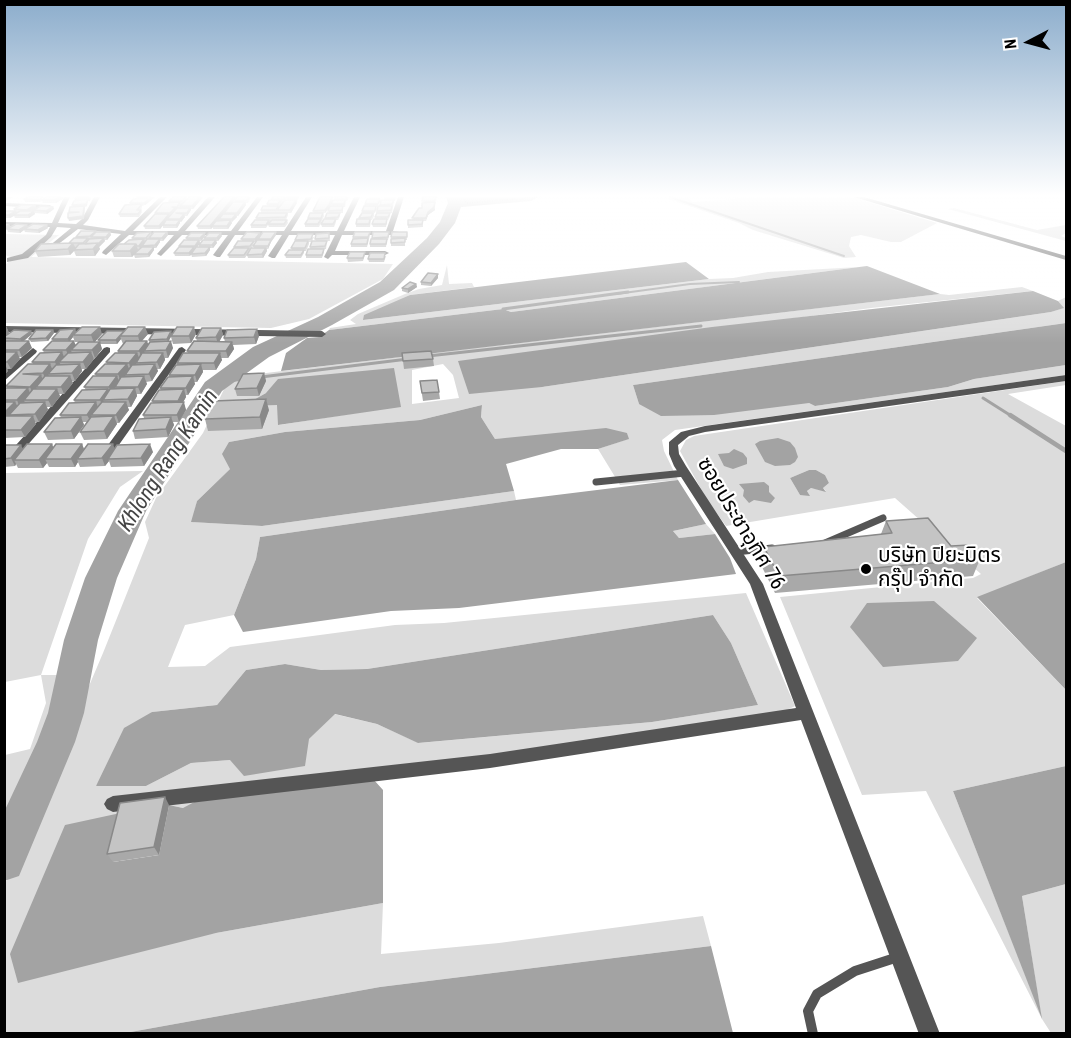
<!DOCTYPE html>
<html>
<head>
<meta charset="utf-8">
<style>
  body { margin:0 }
  #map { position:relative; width:1071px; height:1038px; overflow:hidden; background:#fff; font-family:"Roboto Condensed",sans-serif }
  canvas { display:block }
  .frame { position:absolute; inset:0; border:6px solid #000; pointer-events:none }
  .north { position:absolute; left:999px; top:12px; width:60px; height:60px; -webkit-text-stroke:4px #fff; paint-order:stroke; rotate:264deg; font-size:16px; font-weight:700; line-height:24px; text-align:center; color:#000 }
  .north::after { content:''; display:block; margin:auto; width:21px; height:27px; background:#000; clip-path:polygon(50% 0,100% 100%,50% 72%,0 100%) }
</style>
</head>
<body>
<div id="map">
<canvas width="1071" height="1038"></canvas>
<div class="frame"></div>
<div class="north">N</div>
</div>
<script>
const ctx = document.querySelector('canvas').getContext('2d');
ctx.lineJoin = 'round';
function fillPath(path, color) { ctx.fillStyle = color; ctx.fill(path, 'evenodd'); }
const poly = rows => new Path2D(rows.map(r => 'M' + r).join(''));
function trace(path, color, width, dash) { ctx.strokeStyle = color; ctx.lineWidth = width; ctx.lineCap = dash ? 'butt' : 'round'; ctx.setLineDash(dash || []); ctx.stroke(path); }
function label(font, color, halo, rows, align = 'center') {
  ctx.font = font + ' "Roboto Condensed","Noto Sans Thai",sans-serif'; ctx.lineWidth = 4.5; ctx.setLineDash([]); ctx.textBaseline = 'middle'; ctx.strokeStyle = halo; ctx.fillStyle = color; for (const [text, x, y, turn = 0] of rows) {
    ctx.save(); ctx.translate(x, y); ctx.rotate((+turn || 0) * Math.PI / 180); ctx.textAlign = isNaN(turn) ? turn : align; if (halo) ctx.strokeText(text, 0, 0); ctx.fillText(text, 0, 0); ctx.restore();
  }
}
fillPath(poly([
  [662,197,688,197,693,202,735,199,734,197,852,197,937,223,901,242,891,242,861,235,851,237,849,246,856,257,844,258,753,230,739,223],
  [954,208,1037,230,1066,225,1066,233,1061,236,1066,238,1066,241,948,209],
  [5,234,59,235,31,257,393,264,383,279,309,319,271,328,5,323,5,265,13,258,5,255],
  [447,265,449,284,472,283,474,287,410,295,363,320,709,279,733,278,768,272,859,267,511,312,503,309,329,330,330,328,356,324,350,320,358,314,405,294,419,289,442,285],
  [1022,287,1033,291,871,308,683,333,542,387,1051,312,1063,308,1058,301,1066,297,1066,323,633,385,639,404,809,403,815,406,948,387,974,379,1066,365,1066,375,675,430,662,440,664,451,678,480,620,485,598,449,628,439,627,433,495,439,481,417,482,405,420,420,285,432,229,442,231,468,197,501,192,522,262,526,514,491,516,500,260,537,256,559,234,615,185,625,168,667,205,666,230,647,395,625,444,623,746,593,795,706,781,713,183,808,169,805,10,954,216,933,383,903,381,954,499,943,703,916,711,946,380,987,125,1033,5,1034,5,884,103,653,149,538,145,522,156,498,203,433,227,383,241,376,466,349,940,294,949,295],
  [443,364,453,375,459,398,412,404,412,370],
  [266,393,401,406,279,425,278,405,245,405],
  [713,615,731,643,758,705,652,722,419,743,377,724,334,714,309,739,230,760,191,763,146,786,96,786,152,712,217,705,246,670,285,664,321,670,367,669],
  [1066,381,1066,385,1008,394,1066,426,1066,562,977,598,1066,690,1066,766,953,791,1041,1015,1022,896,1066,884,1066,1033,1051,1033,1042,1019,926,791,862,795,780,597,973,578,981,574,895,498,726,526,706,498,680,451,686,440,694,436],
  [809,470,816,470,825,475,829,483,823,488,826,491,811,488,807,491,809,495,800,495,790,478],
  [143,471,120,487,88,539,41,675,58,675,48,738,5,831,5,755,30,749,46,703,41,675,5,682,5,473],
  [706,524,715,534,679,538,673,531]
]), '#dcdcdc');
fillPath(poly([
  [686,262,709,279,363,320,364,315,410,295],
  [867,266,940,294,281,371,286,353,307,338,319,337,329,330,503,309,511,312],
  [1033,291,1058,301,1064,308,1051,312,542,387,469,394,458,361,712,327],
  [1066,323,1066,365,974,379,948,387,815,406,809,403,714,415,661,416,639,404,633,385],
  [394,368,401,407,278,425,277,405,243,406,266,393,278,379],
  [482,405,481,417,495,439,606,428,627,433,629,439,598,449,561,449,506,464,514,491,262,526,191,522,197,501,230,469,222,454,229,442,285,432,420,420],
  [778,438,790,442,795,448,798,457,795,462,790,465,775,466,765,462,755,444,760,441],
  [734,449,743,453,747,458,747,464,733,469,724,466,718,454,729,453],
  [809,470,816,470,825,475,829,483,823,488,826,492,811,488,807,491,810,496,800,495,790,478],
  [678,480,706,524,673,531,679,538,715,534,730,558,736,574,459,608,391,611,243,632,234,615,256,559,260,537,516,500],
  [764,482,769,486,769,492,775,498,771,503,754,500,749,503,743,496,744,490,739,484],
  [1066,562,1066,690,977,597],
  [934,601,977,638,958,661,883,667,850,627,867,603],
  [713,615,731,643,758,705,652,722,418,743,377,724,335,714,309,739,305,766,244,776,230,760,191,763,146,786,96,786,124,728,152,712,217,705,246,670,285,664,321,670,367,669],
  [1066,766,1066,884,1022,896,1042,1019,953,791],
  [374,780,383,790,383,903,216,933,18,983,10,954,65,825,125,812,113,862,159,855,169,805,183,808,200,799],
  [711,946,733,1033,125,1033,380,987]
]), '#a3a3a3');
trace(poly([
  [670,197,844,256],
  [616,294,690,284,739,282]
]), '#a3a3a3', 2);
trace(poly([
  [503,309,628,292],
  [428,356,701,326],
  [261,377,408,359],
  [220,382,244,379],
  [983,398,1013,417]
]), '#a3a3a3', 3);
trace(poly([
  [1010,415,1066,451]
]), '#a3a3a3', 4.5);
fillPath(poly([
  [446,197,538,197,531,201,461,207,455,223,439,244,394,290,332,325,269,357,222,391,146,511,117,578,98,640,84,713,75,742,19,876,4,881,4,812,37,742,48,713,64,640,85,578,118,511,205,382,253,347,318,317,380,282,427,238,440,222,448,203,446,197]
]), '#a3a3a3');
trace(poly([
  [464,199,467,203,541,197]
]), '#777', 1.5, [1, 1.5]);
trace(poly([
  [596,482,685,473],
  [825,543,883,518],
  [736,552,772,548]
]), '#555', 7);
trace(poly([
  [813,1034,808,1011,817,994,855,971,898,957]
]), '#555', 10);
fillPath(poly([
  [64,197,70,197,58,223,76,224,82,219,94,197,100,197,88,220,83,225,125,231,160,197,167,197,133,231,178,231,208,197,215,197,185,231,231,231,257,197,263,197,238,231,284,231,306,197,312,197,291,231,337,231,354,197,360,197,344,231,386,231,398,197,404,197,393,231,405,233,402,235,342,235,335,251,385,251,389,253,385,255,332,255,328,259,324,257,335,235,289,235,275,258,272,258,268,256,282,235,235,235,220,257,217,257,213,255,228,235,182,235,161,256,157,254,174,235,129,235,106,255,102,253,103,251,121,234,78,229,52,249,48,249,48,247,71,228,57,227,51,237,28,258,7,262,7,258,22,254,46,235,50,227,4,226,4,222,52,223,64,197],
  [854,197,864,197,1066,256,1066,260,854,197],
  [7,203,50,205,53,207,50,209,5,206,5,204,7,203],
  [4,326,322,331,326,334,322,337,4,332,4,326],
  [107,347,110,348,110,352,24,449,16,449,15,447,16,445,104,348,107,347],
  [182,347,186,350,116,449,108,449,107,447,108,445,179,348,182,347],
  [33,348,37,351,36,353,4,381,4,372,33,348],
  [1066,375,1066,381,705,432,689,436,678,445,679,454,686,466,763,584,940,1034,919,1034,801,720,490,768,113,812,107,809,104,804,107,799,113,796,490,754,796,708,750,584,674,466,669,454,669,442,681,432,705,426,1066,375]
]), '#555');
fillPath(poly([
  [137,197,155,197,145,205,142,206,142,207,141,210,142,212,139,217,120,217,119,214,130,205,130,203,137,199],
  [203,197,193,209,191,209,191,210,187,216,184,216,185,217,181,222,180,222,180,223,177,228,163,228,163,225,164,224,160,229,145,229,144,226,155,214,155,213,169,202,169,201],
  [237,197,232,203,235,202,235,201,237,197,251,197,248,203,246,203,246,205,238,216,236,216,237,217,231,222,232,223,228,229,213,229,213,227,211,229,198,229,197,226],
  [287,197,299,197,291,213,288,213,288,215,286,220,287,220,288,223,285,227,269,227,268,225,266,228,251,228,251,225,261,213,261,210,267,206,267,204,272,200,272,199,287,197,285,200,287,200],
  [349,197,347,201,346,201,345,207,343,207,343,213,340,213,340,216,338,220,336,220,336,222,334,227,322,227,321,224,329,213,329,208,325,213,323,213,324,216,319,227,305,227,305,224,308,219,308,218,314,213,313,211,332,206,331,204,335,200,335,199],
  [370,197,380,197,378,206,380,206,380,205,384,200,384,197,396,197,395,201,394,201,392,213,390,213,390,216,388,220,387,220,386,227,373,227,372,224,375,219,377,207,376,207,375,213,374,213,374,216,372,220,371,220,370,227,356,227,356,224,360,219,362,211,365,204,370,199],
  [423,197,437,197,435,204,435,210,428,215,426,221,423,221,423,227,408,228,408,225,422,208],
  [64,198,56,203,43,203,42,201,40,202,25,202,24,199],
  [35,205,36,208,30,211,53,207,54,209,47,214,35,213,35,214,29,218,15,218,14,216,10,218,4,218,4,211,14,211,14,209],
  [4,224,9,224,10,227,48,228,39,233,25,232,24,230,20,233,8,232,7,229,4,231],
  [96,232,110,232,111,235,107,240,104,240,105,241,99,247,100,249,95,256,76,256,74,251,70,255,38,257,35,251,69,243,76,238,76,237],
  [151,232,152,235,167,232,168,235,163,241,160,241,160,242,156,248,154,248,154,250,149,257,135,258,134,255,132,257,114,257,112,251,132,240,132,238],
  [276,232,276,235,271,242,268,249,267,249,267,251,263,258,248,258,247,255,245,258,229,258,228,255,235,248,234,247,242,241,241,239],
  [258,239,258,240,253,246,254,248,252,248,254,242,255,242],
  [407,232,407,240,405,240,405,246,391,246,391,237],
  [205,233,205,236,201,241,200,241,200,243,197,247,199,247,199,245,204,240,204,238,222,236,218,241,216,241,217,243,213,248,210,248,210,250,206,256,192,257,191,254,190,256,175,256,174,253,180,247,179,246,187,240,186,238],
  [329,233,330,241,327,241,326,249,324,249,324,252,322,258,306,258,306,255,310,249,311,242,309,242,309,244,306,251,304,251,304,253,301,258,286,258,285,255,292,250,291,248,296,241,295,240,314,237,312,241,316,241,315,239],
  [370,235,367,247,351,247,351,244,353,237],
  [389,235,388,240,387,240,386,247,370,247,370,244,372,238],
  [365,255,363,261,348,262,347,258],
  [386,256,384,262,369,262,368,259],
  [438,278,431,286,421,285,421,282],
  [416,284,417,287,408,293,402,291,402,288],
  [4,326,6,326,9,333,32,334,24,341,32,348,22,357,19,357,20,359,11,369,7,369,8,371,4,375],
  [221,328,223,335,219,341,225,342,224,338,259,336,256,344,233,345,234,349,228,358,221,358,222,360,216,370,203,370,203,372,197,382,194,382,195,384,188,395,186,395,186,397,183,402,186,410,179,422,173,422,174,425,168,437,135,439,133,431,144,418,143,415,153,403,152,401,161,390,160,388,169,377,169,375,177,365,177,363,188,353,187,351,197,341,196,338],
  [53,330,54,333,48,341,31,342,29,339],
  [107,331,148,334,142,341,149,345,150,343,149,340,172,334,196,334,191,343,173,344,171,337,168,341,173,348,168,358,165,358,165,360,160,369,157,369,158,371,152,381,146,382,147,384,141,394,137,394,137,396,131,407,127,407,129,410,119,423,117,423,117,424,107,439,84,440,80,432,87,422,83,422,84,425,74,439,48,440,44,432,61,418,60,415,75,403,74,400,86,390,84,387,96,376,95,374,107,364,106,362,118,353,118,351,124,344,123,344,121,339,117,344,100,344,102,349,95,358,93,358,94,359,86,369,82,369,82,371,75,381,72,381,73,383,64,394,59,394,60,396,52,407,47,407,48,410,39,422,35,422,36,424,25,437,4,438,4,388,7,388,6,386,33,364,32,362,44,353,43,350,53,341,52,339,76,332,102,334,94,342,99,342,98,340],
  [73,337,75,342,78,342,76,345,70,341],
  [402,353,433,359,434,366,404,369],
  [264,373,266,381,259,396,237,396,235,389],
  [420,381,439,392,440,399,423,401],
  [269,410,262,429,208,431,205,419],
  [52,444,53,448,82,444,84,449,114,449,153,452,144,466,111,467,109,461,105,466,80,467,78,462,75,467,49,467,47,463,43,468,18,468,16,464,15,466,4,467,4,445,23,449],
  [886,521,980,559,973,576,775,593,760,563,764,547,881,534],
  [169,805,159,855,113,862,107,854]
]), '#a9a9a9');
fillPath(poly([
  [7,197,14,197,4,202,4,199],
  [60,197,63,197,64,198,56,203,55,200],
  [91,197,90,201,88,201,87,206,85,207,84,219,69,221,68,218,83,216,73,208,72,205,76,202,75,199],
  [151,197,155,197,145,205,144,203],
  [200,197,203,197,193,209,192,206],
  [234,197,237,197,214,226,212,226,213,227,211,229,210,226],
  [332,197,333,197,330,207,325,213,325,210],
  [296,200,297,203,291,213,290,210],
  [245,202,246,205,238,216,237,213],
  [35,205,36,208,28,213,27,210],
  [53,207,54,209,47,214,46,211],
  [434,207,435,210,428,215,426,221,428,212],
  [190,208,191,210,187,216,187,213],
  [16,211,17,214,10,218,9,215],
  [34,211,35,214,29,218,28,215],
  [169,214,170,217,160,229,159,226],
  [184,214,185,217,181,222,180,219],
  [236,214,237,217,232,222,232,219],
  [180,220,180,223,177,228,176,225],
  [231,220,232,223,228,229,227,226],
  [9,224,10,227,4,231,4,227],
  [27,225,28,228,24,229,24,230,20,233,19,230],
  [47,225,48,228,39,233,38,230],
  [110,232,111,235,107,240,106,237],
  [167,232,168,235,163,241,162,238],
  [276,232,276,235,271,242,268,249,268,246,271,239],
  [205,233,205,236,201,241,200,238],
  [221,233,222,236,218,241,217,238],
  [260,233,260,236,255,242,255,239],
  [104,238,105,241,99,247,100,249,95,256,93,249,98,243],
  [144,239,145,242,140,249,139,246],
  [160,239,160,242,156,248,155,245],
  [199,240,200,243,196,249,195,246],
  [216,240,217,243,213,248,212,245],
  [73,243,76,249,70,255,68,249],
  [136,244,138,250,132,257,130,251],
  [154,247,154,250,149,257,148,254],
  [194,247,194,250,190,256,189,253],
  [210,247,210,250,206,256,205,253],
  [266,248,267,251,263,258,262,254],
  [438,274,438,278,431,286,431,283],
  [416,284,417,287,408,293,408,289],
  [6,326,9,333,4,337,4,327],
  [100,327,102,334,94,343,91,335],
  [145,327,148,334,140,343,138,336],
  [194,327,196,334,191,343,189,336],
  [221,328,223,335,218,344,216,337],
  [75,329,77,333,73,335,73,337,69,342,68,339],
  [257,329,259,336,256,344,254,337],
  [53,330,54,333,48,341,46,338],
  [31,331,32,334,22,342,20,339],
  [124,331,120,336,121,339,117,344,116,340],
  [171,331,172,334,168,343,167,339],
  [29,341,32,348,22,357,19,350],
  [74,341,77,348,71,350,72,354,69,357,66,350],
  [147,341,150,348,144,351,145,354,142,358,139,351],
  [171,341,173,348,168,358,166,350],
  [100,342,102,349,95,358,92,350],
  [232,342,234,349,228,358,226,351],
  [17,352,20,359,11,369,7,362],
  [62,352,65,359,59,362,61,365,58,369,55,362],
  [91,352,94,359,86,369,83,362],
  [137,353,140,360,136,363,136,364,131,370,129,363],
  [163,353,165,360,160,369,157,362],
  [220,353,222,360,216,370,214,363],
  [5,364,8,371,4,375],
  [50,364,53,371,48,374,49,376,46,381,43,373],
  [80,364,82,371,75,381,72,373],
  [127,364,130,371,125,375,126,377,121,382,118,374],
  [155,364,158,371,152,381,149,374],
  [201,364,203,372,197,382,195,375],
  [264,373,266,381,259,396,257,388],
  [41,375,44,383,36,387,37,390,33,394,30,387],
  [70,376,73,383,64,394,61,387],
  [117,376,120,384,115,387,116,390,112,394,109,387],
  [144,376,147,384,141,394,138,387],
  [193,376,195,384,188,395,186,388],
  [28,388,31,396,24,400,25,403,20,408,17,400],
  [135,388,137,396,131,407,128,399],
  [57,389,60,396,52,407,48,400],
  [108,389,111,397,103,400,105,405,103,407,100,400],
  [184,389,186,397,180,408,178,401],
  [266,399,269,410,262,429,260,417],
  [15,402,19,409,9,415,11,418,7,422,4,416,4,413],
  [45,402,48,410,39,422,35,414],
  [96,402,99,410,91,415,93,419,91,422,87,415],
  [126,402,129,410,119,423,116,415],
  [184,402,186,410,179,422,177,415],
  [33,416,36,424,25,437,21,430],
  [114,416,117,424,107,439,104,431],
  [81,417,84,425,74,439,71,431],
  [171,417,174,425,168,437,166,429],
  [52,444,55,452,45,459,47,463,43,468,39,460],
  [82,444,85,452,77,459,78,462,75,467,71,459],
  [113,444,116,452,108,459,109,461,105,466,102,458],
  [150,444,153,452,144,466,141,458],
  [21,445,25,453,14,460,16,464,15,466,11,458],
  [165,797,169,805,159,855,154,847]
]), '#898989');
const building = poly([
  [28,197,43,197,39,200,24,199,28,197],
  [46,197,60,197,55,200,42,200,46,197],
  [76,197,89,197,75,199,76,197],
  [137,197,151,197,144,203,130,203,133,199,147,198,137,197],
  [173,197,186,197,182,201,169,201,173,197],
  [189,197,200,197,192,206,180,206,189,197],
  [224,197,234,197,210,226,197,226,224,197],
  [237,197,249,197,247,200,235,201,237,197],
  [272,197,284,197,284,199,272,199,272,197],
  [287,197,298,197,297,198,286,198,287,197],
  [320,197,332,197,329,205,325,210,313,211,320,197],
  [335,197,347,197,347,199,335,199,335,197],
  [423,197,436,197,434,201,422,201,423,197],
  [88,199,86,204,72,205,74,201,88,199],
  [367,199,380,199,378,204,365,204,367,199],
  [269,200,281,200,278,204,267,204,269,200],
  [285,200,296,200,290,210,277,210,285,200],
  [333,200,345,200,344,204,331,204,333,200],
  [381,200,394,200,392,204,380,205,381,200],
  [180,202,177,207,172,207,175,208,170,213,155,213,163,203,180,202],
  [233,202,245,202,237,213,224,213,233,202],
  [435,202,434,207,428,212,426,218,412,218,419,208,422,208,422,203,435,202],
  [142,204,137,210,141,210,138,214,119,214,125,205,142,204],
  [21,205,35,205,27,210,14,209,21,205],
  [41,206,53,207,46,211,33,210,41,206],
  [84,206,83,216,68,218,68,213,79,212,69,212,70,207,84,206],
  [263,206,278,206,276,210,261,210,263,206],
  [330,206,343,206,342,210,328,211,330,206],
  [364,206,376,206,375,211,362,211,364,206],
  [378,206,392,206,391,210,377,211,378,206],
  [177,208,190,208,187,213,176,213,184,214,180,219,167,219,177,208],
  [4,211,16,211,9,215,4,215,4,211],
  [20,211,34,211,28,215,13,215,20,211],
  [259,213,287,213,285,217,256,218,259,213],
  [310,213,323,213,321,218,308,218,310,213],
  [327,213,340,213,338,217,325,218,327,213],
  [362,213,373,213,371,217,359,218,362,213],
  [377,213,390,213,388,217,375,217,377,213],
  [155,214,169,214,159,226,144,226,155,214],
  [223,214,236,214,232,219,219,219,223,214],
  [308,219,321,219,318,224,305,224,308,219],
  [324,219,336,219,333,224,321,224,324,219],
  [357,219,370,219,369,224,356,224,357,219],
  [374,219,387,219,386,224,372,224,374,219],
  [166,220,180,220,176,225,163,225,166,220],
  [231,220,227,226,212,226,216,221,231,220],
  [255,220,269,220,266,225,251,225,255,220],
  [272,220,287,220,284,224,268,224,272,220],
  [408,220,423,220,422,224,408,225,408,220],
  [16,224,27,225,19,230,7,229,16,224],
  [33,224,47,225,38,230,24,229,33,224],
  [81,231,96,231,90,236,76,237,81,231],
  [96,232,110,232,106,237,91,237,96,232],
  [151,232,146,238,132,238,137,233,151,232],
  [154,232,167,232,162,238,149,238,154,232],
  [247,232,260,233,255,239,241,239,247,232],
  [263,232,276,232,271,239,258,239,263,232],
  [355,232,370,232,368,237,353,237,355,232],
  [373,232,389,232,388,237,372,238,373,232],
  [392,232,407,232,407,237,391,237,392,232],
  [191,233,205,233,200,238,186,238,191,233],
  [209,233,221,233,217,238,204,238,209,233],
  [329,233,329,238,315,239,316,234,329,233],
  [298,234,313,234,311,239,295,240,298,234],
  [74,238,88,238,83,243,69,243,74,238],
  [104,238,98,244,98,243,85,244,89,239,104,238],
  [368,238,367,244,351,244,353,239,368,238],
  [405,238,405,242,391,243,391,239,405,238],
  [144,239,139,246,137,246,136,244,124,244,129,240,144,239],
  [147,239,160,239,155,245,142,246,147,239],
  [371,239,387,239,386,244,370,244,371,239],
  [184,240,199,240,195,246,179,246,184,240],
  [203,240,216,240,212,245,199,245,203,240],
  [257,240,271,240,268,246,253,246,257,240],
  [238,241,254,241,250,246,234,247,238,241],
  [295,241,308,241,305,248,291,248,295,241],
  [312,241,327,241,325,246,310,247,312,241],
  [73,243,68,249,35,251,41,244,73,243],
  [98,243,93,249,74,250,79,244,98,243],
  [119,244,136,244,130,251,112,251,119,244],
  [142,247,154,247,148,254,134,254,142,247],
  [179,247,194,247,189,253,174,253,179,247],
  [196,247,210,247,205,253,191,254,196,247],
  [234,248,249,248,244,255,228,255,234,248],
  [251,248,266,248,262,254,247,255,251,248],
  [308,249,324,249,322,255,306,255,308,249],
  [289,250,304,250,301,255,285,255,289,250],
  [350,252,365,252,363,258,347,258,350,252],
  [370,253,385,253,384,259,368,259,370,253],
  [428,273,438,274,431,283,421,282,428,273],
  [410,282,416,284,408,289,402,288,410,282],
  [82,327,100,327,91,335,73,335,82,327],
  [128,327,145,327,138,336,120,336,128,327],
  [177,327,194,327,189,336,171,336,177,327],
  [202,328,221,328,216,337,196,338,202,328],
  [75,329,68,339,52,339,60,330,75,329],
  [257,329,254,337,224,338,227,330,257,329],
  [14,330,31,331,20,339,4,338,4,337,14,330],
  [36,330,53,330,46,338,29,339,36,330],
  [107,331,124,331,116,340,98,340,107,331],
  [171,331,167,339,149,340,154,332,171,331],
  [6,341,29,341,19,350,4,350,4,342,6,341],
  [52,341,74,341,66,350,43,350,52,341],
  [126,341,147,341,139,351,118,351,126,341],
  [171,341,166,350,144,351,150,342,171,341],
  [194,341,232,342,226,351,187,351,194,341],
  [79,342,100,342,92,350,71,350,79,342],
  [431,351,433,359,403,361,402,353,431,351],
  [4,352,17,352,7,362,4,362,4,352],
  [62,352,55,362,32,362,40,353,62,352],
  [91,352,83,362,59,362,68,353,91,352],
  [115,353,137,353,129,363,106,362,115,353],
  [142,353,163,353,157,362,136,363,142,353],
  [183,353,220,353,214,363,177,363,183,353],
  [28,364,50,364,43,373,23,374,41,375,30,387,6,386,28,364],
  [80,364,72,373,48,374,56,365,80,364],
  [105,364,127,364,118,374,95,374,105,364],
  [155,364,149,374,125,375,132,365,155,364],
  [201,364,195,375,169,375,176,365,201,364],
  [264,373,257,388,235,389,243,374,264,373],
  [45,376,70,376,61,387,36,387,45,376],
  [93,376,117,376,109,387,84,387,93,376],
  [144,376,138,387,115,387,121,377,144,376],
  [193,376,186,388,160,388,168,377,193,376],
  [437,380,439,392,422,393,420,381,437,380],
  [4,388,28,388,17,400,4,400,4,388],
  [135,388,128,399,103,400,110,389,135,388],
  [33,389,57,389,48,400,24,400,33,389],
  [108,389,100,400,74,400,82,390,108,389],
  [184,389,178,401,152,401,159,390,184,389],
  [266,399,260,417,205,419,213,401,266,399],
  [4,402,15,402,4,413,4,402],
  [45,402,35,414,9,415,20,403,45,402],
  [96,402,87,415,60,415,69,403,96,402],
  [102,402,126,402,116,415,91,415,102,402],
  [184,402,177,415,143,415,151,403,184,402],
  [5,416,33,416,21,430,4,430,4,417,5,416],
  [114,416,104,431,80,432,91,417,114,416],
  [81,417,71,431,44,432,55,418,81,417],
  [171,417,166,429,133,431,139,419,171,417],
  [27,444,52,444,39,460,14,460,27,444],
  [56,444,82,444,71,459,45,459,56,444],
  [88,444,113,444,102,458,77,459,88,444],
  [150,444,141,458,108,459,117,445,150,444],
  [4,445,21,445,11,458,4,459,4,445],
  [928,518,951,546,970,545,980,559,779,576,764,547,892,533,886,521,928,518],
  [165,797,154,847,107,854,120,803,165,797]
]);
fillPath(building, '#c4c4c4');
trace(building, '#898989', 1.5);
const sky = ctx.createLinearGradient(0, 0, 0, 343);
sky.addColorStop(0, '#8cadcc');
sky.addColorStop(0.57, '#fff');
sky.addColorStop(1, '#ffffff00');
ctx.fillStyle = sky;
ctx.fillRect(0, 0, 1071, 343);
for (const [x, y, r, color] of [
  [866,569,6,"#000"]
]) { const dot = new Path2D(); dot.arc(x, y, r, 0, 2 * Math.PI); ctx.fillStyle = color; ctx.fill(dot); trace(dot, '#fff', 2); }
label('21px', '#000', '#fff', [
  ["ซอยประชาอุทิศ 76",740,524,59]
]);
label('21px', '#000', '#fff', [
  ["บริษัท ปิยะมิตร",878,557],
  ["กรุ๊ป จำกัด",878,581]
], 'left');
label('italic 22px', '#444', '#fff', [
  ["Khlong Rang Kamin",169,461,-57]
]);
</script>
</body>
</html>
